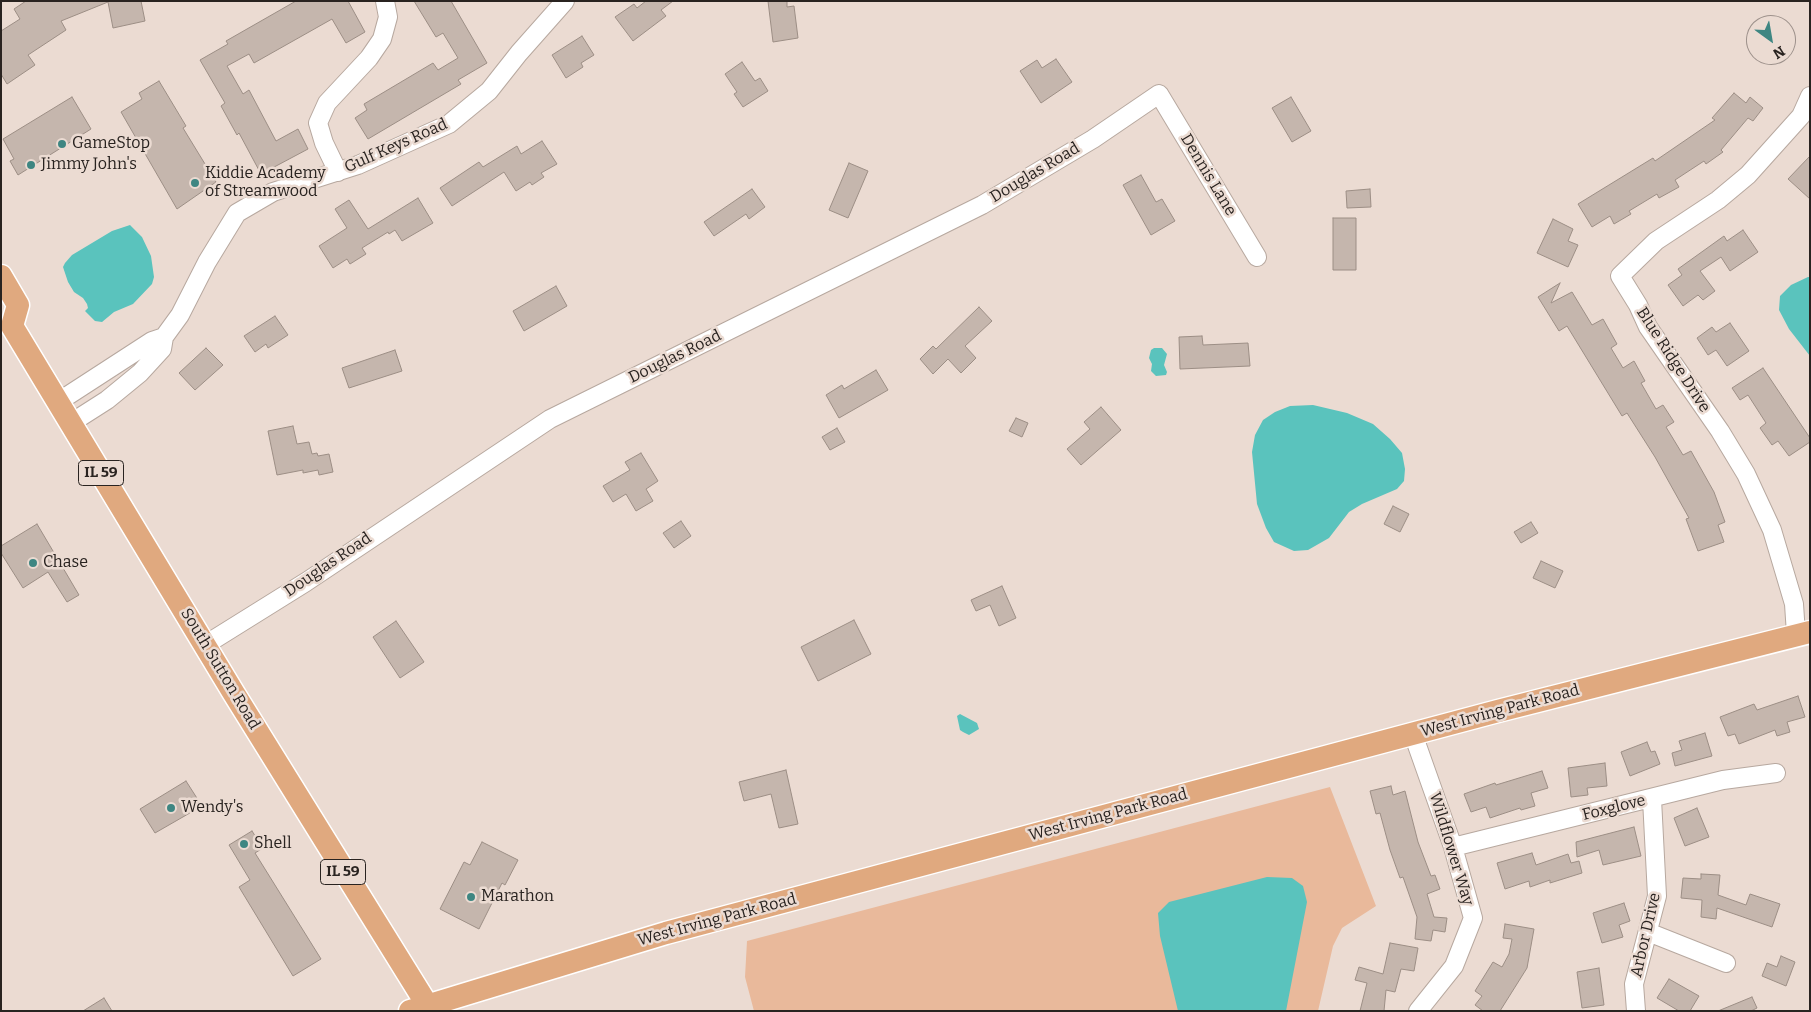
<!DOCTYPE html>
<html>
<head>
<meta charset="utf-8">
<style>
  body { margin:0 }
  #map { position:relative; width:1811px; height:1012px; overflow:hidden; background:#ebdbd2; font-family:Bitter,serif }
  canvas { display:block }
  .frame { position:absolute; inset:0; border:2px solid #292320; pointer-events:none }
  .north { position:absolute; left:1746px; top:15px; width:50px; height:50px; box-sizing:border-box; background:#ebdbd2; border:1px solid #9d918b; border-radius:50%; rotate:148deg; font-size:14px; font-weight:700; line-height:20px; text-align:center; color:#292320 }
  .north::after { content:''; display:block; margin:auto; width:18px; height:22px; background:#3e8682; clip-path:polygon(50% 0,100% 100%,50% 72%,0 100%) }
</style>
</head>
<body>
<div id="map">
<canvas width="1811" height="1012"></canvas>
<div class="frame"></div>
<div class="north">N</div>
</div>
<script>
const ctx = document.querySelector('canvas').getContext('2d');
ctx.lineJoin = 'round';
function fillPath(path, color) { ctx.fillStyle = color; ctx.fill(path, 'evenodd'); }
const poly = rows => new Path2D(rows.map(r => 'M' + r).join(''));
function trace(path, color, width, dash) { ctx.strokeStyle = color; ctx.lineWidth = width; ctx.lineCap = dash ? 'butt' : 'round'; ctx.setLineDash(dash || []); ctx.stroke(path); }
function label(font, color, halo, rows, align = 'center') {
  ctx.font = font + ' Bitter,serif'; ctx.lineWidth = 5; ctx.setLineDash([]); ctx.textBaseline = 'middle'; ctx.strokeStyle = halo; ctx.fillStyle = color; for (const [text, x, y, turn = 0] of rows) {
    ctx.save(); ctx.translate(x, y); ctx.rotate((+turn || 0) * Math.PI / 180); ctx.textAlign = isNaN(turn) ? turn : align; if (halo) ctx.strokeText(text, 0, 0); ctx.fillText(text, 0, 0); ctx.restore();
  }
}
fillPath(poly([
  [1330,787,1376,906,1342,928,1333,946,1318,1011,754,1011,745,977,747,941]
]), '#e9b99b');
fillPath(poly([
  [130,225,142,237,151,256,154,277,152,284,133,304,114,312,102,322,95,321,85,311,88,308,87,304,83,298,74,292,68,282,63,267,65,263,72,255,112,231],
  [1808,277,1810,277,1810,356,1789,329,1779,310,1780,296,1791,285],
  [1154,348,1162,348,1167,354,1164,365,1167,372,1166,375,1156,376,1151,371,1152,364,1149,358,1151,350],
  [1313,405,1347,413,1373,424,1390,439,1402,453,1405,469,1404,481,1397,489,1362,504,1349,512,1329,538,1308,550,1294,551,1274,542,1266,528,1257,504,1252,452,1255,435,1263,420,1275,412,1290,406],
  [960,714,977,723,979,729,969,735,963,732,960,730,957,716],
  [1267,877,1292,878,1303,886,1307,902,1286,1011,1178,1011,1160,936,1158,913,1169,902]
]), '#5ac3bd');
const building = poly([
  [26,1,141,1,145,21,113,28,108,2,61,21,66,30,28,55,35,65,7,84,1,74,1,31,20,19,14,9,26,1],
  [296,1,348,1,365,32,346,43,332,19,254,63,249,54,227,66,243,94,249,90,276,141,298,129,308,149,261,174,239,133,237,135,221,106,225,103,200,60,228,44,226,41,296,1],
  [414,1,451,1,487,63,458,80,461,84,368,139,355,118,367,110,364,104,433,63,438,70,458,58,443,33,436,37,414,1],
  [646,1,673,1,661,10,666,16,633,41,615,17,634,4,637,8,646,1],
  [768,1,787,1,787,7,794,6,798,38,773,42,768,1],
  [582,36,594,55,581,63,583,67,566,78,552,55,582,36],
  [1056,59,1072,82,1041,103,1020,71,1037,60,1042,68,1056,59],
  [742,62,755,81,760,78,768,91,743,107,734,94,737,92,725,74,742,62],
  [159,81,186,126,183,128,216,182,177,209,121,112,142,99,139,93,159,81],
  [1734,93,1746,103,1750,97,1763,108,1753,121,1748,118,1721,150,1723,152,1706,164,1704,161,1675,180,1679,187,1659,198,1657,194,1629,211,1631,214,1614,224,1610,216,1592,227,1578,204,1653,158,1655,161,1715,120,1712,118,1734,93],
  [72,97,91,129,18,175,10,161,14,159,3,139,72,97],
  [1291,97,1311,131,1292,142,1272,108,1291,97],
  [542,141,557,164,541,173,544,177,532,185,530,182,516,191,504,172,452,206,440,188,479,162,483,167,517,146,521,154,542,141],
  [1810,156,1810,199,1788,179,1810,156],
  [849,163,868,171,848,218,829,210,849,163],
  [1141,175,1156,202,1162,199,1175,221,1151,235,1123,185,1141,175],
  [752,189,765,207,749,219,746,214,714,236,704,222,752,189],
  [1370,189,1371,207,1347,208,1346,191,1370,189],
  [418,198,433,223,402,241,395,230,389,234,388,232,362,248,366,254,350,264,347,259,333,268,319,246,347,228,335,209,349,200,368,229,418,198],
  [1333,218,1356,218,1356,270,1333,270,1333,218],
  [1553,219,1573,229,1568,241,1578,245,1568,267,1537,253,1553,219],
  [1743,230,1758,252,1730,271,1721,257,1700,271,1715,291,1703,300,1698,295,1683,306,1668,285,1682,275,1678,269,1724,236,1727,241,1743,230],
  [1560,283,1551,303,1572,292,1592,325,1603,319,1617,344,1611,348,1623,368,1634,361,1645,381,1641,383,1656,409,1663,405,1674,422,1666,427,1683,455,1691,451,1714,492,1725,522,1718,525,1724,542,1698,551,1686,519,1689,518,1655,457,1627,413,1622,416,1567,326,1559,331,1538,297,1560,283],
  [556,286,567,306,524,331,513,311,556,286],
  [979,307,992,321,965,346,976,358,961,373,948,359,933,374,920,359,933,346,936,349,979,307],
  [275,316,288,335,268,348,266,344,255,352,244,336,275,316],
  [1730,323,1749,351,1727,366,1716,350,1708,355,1697,338,1712,327,1716,332,1730,323],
  [1202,336,1203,345,1248,343,1250,366,1180,369,1179,337,1202,336],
  [206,348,223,365,195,390,179,373,206,348],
  [395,350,402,371,349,388,342,368,395,350],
  [1763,368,1810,438,1810,442,1789,456,1778,441,1772,445,1760,428,1766,423,1748,395,1740,400,1732,388,1763,368],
  [876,370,888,390,839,418,826,395,842,385,844,389,876,370],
  [1101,407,1121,430,1081,465,1067,449,1090,429,1084,422,1101,407],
  [1016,418,1028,423,1022,437,1009,431,1016,418],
  [293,426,297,444,309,442,312,454,317,453,318,456,329,454,333,472,319,475,318,470,303,473,303,470,277,475,268,431,293,426],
  [837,428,845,442,830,450,822,437,837,428],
  [641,453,658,481,646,489,653,501,636,511,626,494,613,502,603,486,630,470,625,462,641,453],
  [1393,506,1409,514,1400,532,1384,524,1393,506],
  [681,521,691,536,674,548,663,533,681,521],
  [1531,522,1538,533,1521,543,1514,532,1531,522],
  [37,524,79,595,67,602,48,572,23,588,1,553,1,546,37,524],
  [1541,561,1563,571,1555,588,1533,578,1541,561],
  [1002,586,1016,618,999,626,990,605,976,611,971,600,1002,586],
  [854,620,871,654,818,681,801,647,854,620],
  [396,621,424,662,400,678,373,637,396,621],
  [1798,696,1805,717,1787,722,1790,732,1777,736,1775,730,1739,744,1735,734,1728,736,1720,717,1754,704,1757,710,1798,696],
  [1705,733,1712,756,1675,766,1672,753,1682,750,1679,741,1705,733],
  [1647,742,1651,752,1655,751,1660,764,1630,776,1621,752,1647,742],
  [1605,763,1607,786,1587,788,1588,795,1571,797,1568,768,1605,763],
  [786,770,798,824,779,828,771,794,744,801,739,782,786,770],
  [1542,771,1548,788,1531,793,1535,806,1521,810,1520,808,1490,818,1486,807,1471,812,1464,794,1495,783,1496,785,1542,771],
  [186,781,202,806,155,833,140,809,186,781],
  [1391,786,1393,795,1405,791,1418,842,1431,876,1435,875,1440,889,1427,894,1434,917,1447,918,1445,932,1433,930,1431,941,1415,939,1417,917,1403,877,1400,878,1390,850,1380,813,1376,814,1370,791,1391,786],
  [1697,808,1709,837,1685,846,1674,818,1697,808],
  [1634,827,1641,856,1603,865,1599,850,1577,857,1576,842,1634,827],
  [252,831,263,848,255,853,321,959,293,976,239,887,250,880,229,845,252,831],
  [482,842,518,860,505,885,502,883,479,929,440,909,464,862,470,865,482,842],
  [1532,853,1536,865,1568,854,1571,863,1579,861,1582,873,1550,883,1550,880,1530,887,1529,881,1505,889,1497,863,1532,853],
  [1701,874,1720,875,1718,895,1746,905,1750,894,1780,904,1772,927,1717,908,1716,919,1701,917,1702,900,1681,898,1683,878,1701,879,1701,874],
  [1624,903,1630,921,1619,925,1623,937,1602,943,1593,913,1624,903],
  [1505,924,1534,929,1527,968,1500,1011,1483,1011,1475,1005,1482,996,1475,991,1493,962,1502,967,1509,954,1512,939,1503,938,1505,924],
  [1390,943,1418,948,1414,971,1401,969,1395,992,1386,990,1384,1011,1360,1011,1367,983,1355,980,1359,967,1383,974,1390,943],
  [1781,956,1795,962,1786,986,1762,976,1767,963,1777,967,1781,956],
  [1599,968,1604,1005,1582,1008,1577,972,1599,968],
  [1669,979,1699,996,1690,1011,1679,1011,1657,998,1669,979],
  [1752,997,1757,1008,1751,1011,1718,1011,1752,997],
  [104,998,112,1011,83,1011,104,998]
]);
fillPath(building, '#c5b6ad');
trace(building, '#9c8e85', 1);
const minor = poly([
  [338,172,324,143,318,123,327,103,369,58,382,39,388,17,385,1],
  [58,402,152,341,164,337],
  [71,423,107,400,140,373,162,349,164,337,180,315,207,262,237,213,273,192,358,165,449,124,489,91,519,53,565,1],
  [1796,634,1794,604,1772,530,1746,474,1720,431,1648,327,1638,305,1620,276,1656,241,1718,200,1748,175,1801,116,1810,96],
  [205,645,306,582,550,419,982,205,1093,139,1159,94,1257,257],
  [1413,734,1453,847,1473,918,1454,966,1418,1011],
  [1453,847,1723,780,1776,773],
  [1648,932,1726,963],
  [1636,1011,1634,984,1657,896,1652,799]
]);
const major = poly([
  [1,276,18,305,12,326,233,692,431,1011],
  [410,1011,666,933,1498,711,1810,632]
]);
trace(minor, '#b7a89f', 20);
trace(major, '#fff', 25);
trace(minor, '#fff', 18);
trace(major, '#e0a97f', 22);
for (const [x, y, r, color] of [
  [62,144,5,"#3e8682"],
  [31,165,5,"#3e8682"],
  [195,183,5,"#3e8682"],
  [33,563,5,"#3e8682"],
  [171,808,5,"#3e8682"],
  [244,844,5,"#3e8682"],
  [471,897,5,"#3e8682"]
]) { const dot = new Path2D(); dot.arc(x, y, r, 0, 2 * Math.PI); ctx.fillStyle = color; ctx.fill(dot); trace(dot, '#ebdbd2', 2); }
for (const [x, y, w] of [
  [101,473,45],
  [343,872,45]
]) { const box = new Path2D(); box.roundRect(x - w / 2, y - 12.5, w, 25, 4); ctx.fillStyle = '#ebdbd2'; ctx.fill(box); trace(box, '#292320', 1); }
label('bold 15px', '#292320', null, [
  ["IL 59",101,473],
  ["IL 59",343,872]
]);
label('16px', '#292320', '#ebdbd2', [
  ["GameStop",72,144],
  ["Jimmy John's",41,165],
  ["Kiddie Academy",205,174],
  ["of Streamwood",205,192],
  ["Chase",43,563],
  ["Wendy's",181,808],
  ["Shell",254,844],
  ["Marathon",481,897]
], 'left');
label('16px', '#292320', '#ebdbd2', [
  ["Gulf Keys Road",396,146,-24],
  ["Douglas Road",1035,173,-31],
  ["Dennis Lane",1208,175,59],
  ["Douglas Road",675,357,-26],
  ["Blue Ridge Drive",1673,360,57],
  ["Douglas Road",328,565,-34],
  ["South Sutton Road",220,669,59],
  ["West Irving Park Road",1500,711,-15],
  ["Foxglove",1614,808,-14],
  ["West Irving Park Road",1108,815,-15],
  ["Wildflower Way",1451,849,73],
  ["West Irving Park Road",717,920,-15],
  ["Arbor Drive",1646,935,-77]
]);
</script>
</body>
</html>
